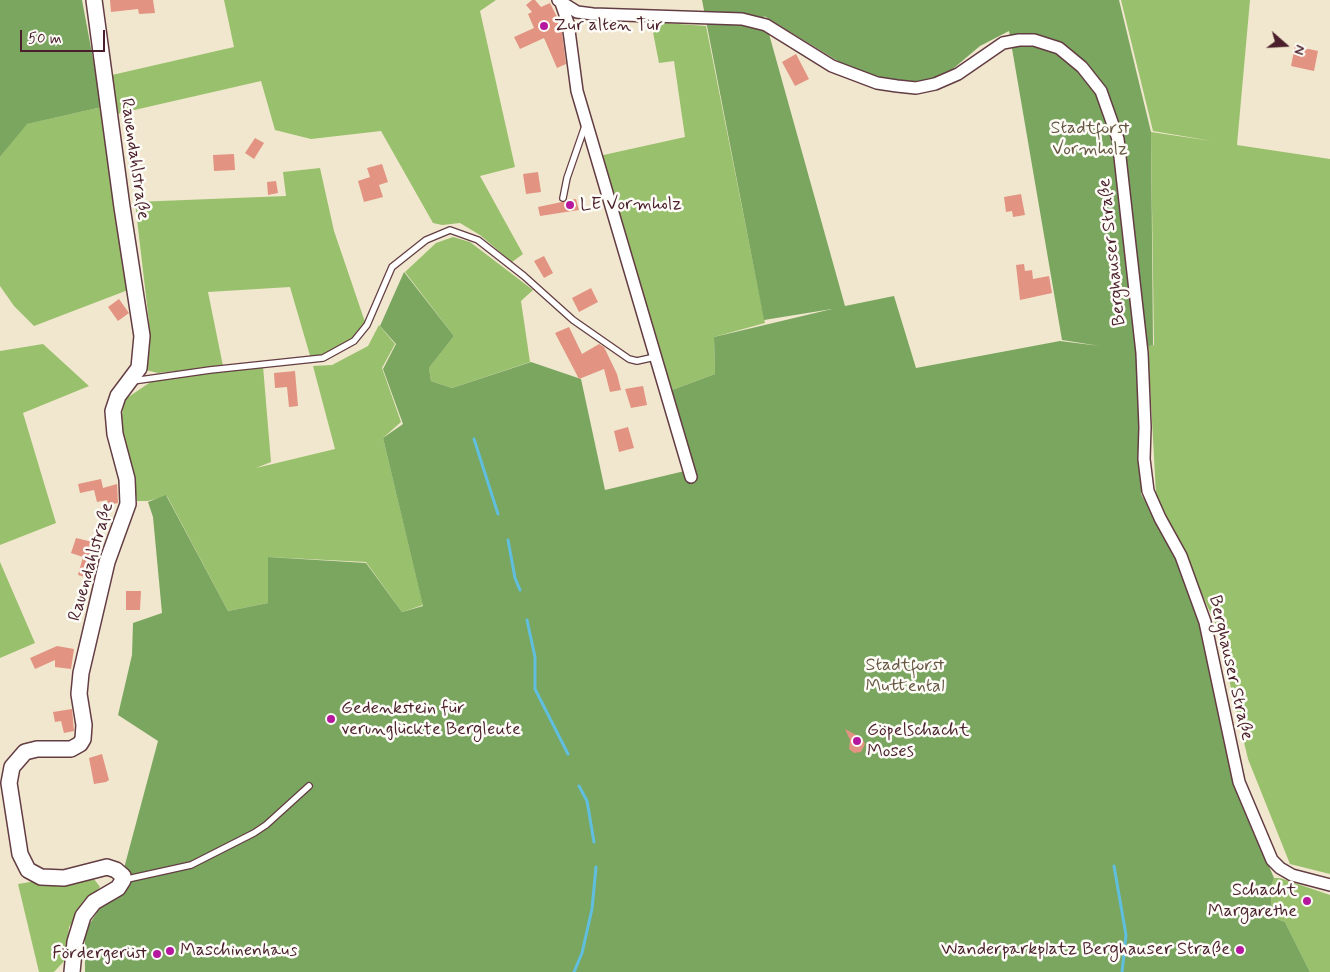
<!DOCTYPE html>
<html>
<head>
<meta charset="utf-8">
<style>
  body { margin:0 }
  #map { position:relative; width:1330px; height:972px; overflow:hidden; background:#f1e7ce; font-family:Mynerve,sans-serif }
  canvas { display:block }
  .north { position:absolute; left:1260px; top:20px; width:50px; height:50px; -webkit-text-stroke:4px #fdfcf7; paint-order:stroke; rotate:109deg; font-size:14px; font-weight:700; line-height:20px; text-align:center; color:#4a1f2b }
  .north::after { content:''; display:block; margin:auto; width:18px; height:22px; background:#4a1f2b; clip-path:polygon(50% 0,100% 100%,50% 72%,0 100%) }
  .scale { position:absolute; left:20px; top:30px; width:85px; height:22px; box-sizing:border-box; border:2px solid #4a1f2b; border-top:0; padding-left:6px; font-size:15px; line-height:18px; white-space:nowrap; color:#4a1f2b; -webkit-text-stroke:4px #fdfcf7; paint-order:stroke }
</style>
</head>
<body>
<div id="map">
<canvas width="1330" height="972"></canvas>
<div class="north">N</div>
<div class="scale">50 m</div>
</div>
<script>
const ctx = document.querySelector('canvas').getContext('2d');
ctx.lineJoin = 'round';
function fillPath(path, color) { ctx.fillStyle = color; ctx.fill(path, 'evenodd'); }
const poly = rows => new Path2D(rows.map(r => 'M' + r).join(''));
function trace(path, color, width, dash) { ctx.strokeStyle = color; ctx.lineWidth = width; ctx.lineCap = dash ? 'butt' : 'round'; ctx.setLineDash(dash || []); ctx.stroke(path); }
function label(font, color, halo, rows, align = 'center') {
  ctx.font = font + ' Mynerve,sans-serif'; ctx.lineWidth = 5; ctx.setLineDash([]); ctx.textBaseline = 'middle'; ctx.strokeStyle = halo; ctx.fillStyle = color; for (const [text, x, y, turn = 0] of rows) {
    ctx.save(); ctx.translate(x, y); ctx.rotate((+turn || 0) * Math.PI / 180); ctx.textAlign = isNaN(turn) ? turn : align; if (halo) ctx.strokeText(text, 0, 0); ctx.fillText(text, 0, 0); ctx.restore();
  }
}
fillPath(poly([
  [224,0,496,0,480,11,515,167,480,176,523,254,512,262,480,235,460,223,442,225,433,223,381,131,311,139,275,130,261,81,117,114,112,75,234,47],
  [1121,0,1250,0,1237,145,1330,159,1330,874,1290,864,1248,759,1216,625,1156,494,1148,346,1154,345,1151,132,1212,141,1153,131],
  [651,22,706,26,765,323,714,337,715,374,672,390,599,156,685,137,674,61,659,63],
  [102,107,128,290,34,326,14,306,0,286,0,157,26,124],
  [320,168,334,231,365,322,358,339,311,359,290,287,208,292,223,366,158,373,146,370,150,346,149,322,135,202,286,196,283,172],
  [453,237,470,242,533,290,521,301,530,362,452,388,431,381,429,368,454,336,405,272,436,243],
  [379,325,395,344,382,368,401,422,383,438,423,605,402,612,366,562,268,557,268,603,228,611,167,496,148,501,137,501,134,478,121,423,124,400,152,381,263,366,271,462,256,468,335,449,313,366,332,365,368,346],
  [43,344,89,386,23,413,56,523,0,545,0,351],
  [0,562,35,643,0,658],
  [1274,878,1280,878,1330,895,1330,972,1310,972,1285,922,1272,917,1271,887],
  [94,879,100,887,69,927,66,959,54,972,39,972,18,884,36,881,59,886]
]), '#99c06c');
fillPath(poly([
  [0,0,82,0,102,107,27,124,0,157],
  [702,0,1119,0,1151,132,1153,345,1137,350,1141,426,1141,494,1179,559,1199,624,1234,784,1274,878,1271,887,1272,917,1285,922,1310,972,85,972,85,931,123,872,158,741,118,715,132,655,133,623,162,613,153,517,148,502,166,495,228,611,268,603,268,557,366,563,402,612,423,606,383,438,403,424,383,369,396,344,380,326,404,272,454,336,429,368,431,381,452,388,531,362,581,379,605,490,693,469,672,390,715,374,714,337,832,309,764,320],
  [764,16,851,69,861,73,911,83,942,78,980,46,1009,31,1062,340,1100,346,1060,341,916,368,894,296,845,306]
]), '#7aa660');
trace(poly([
  [474,439,498,514],
  [508,540,515,578,520,590],
  [527,620,535,657,535,689,568,754],
  [579,786,587,801,594,842],
  [1114,866,1126,935,1122,972],
  [574,972,582,953,592,909,596,867]
]), '#60bede', 3);
fillPath(poly([
  [110,0,153,0,155,13,139,14,138,9,111,12],
  [532,0,535,0,541,7,550,3,561,25,566,64,557,68,544,38,520,49,514,37,534,28,528,14,532,12,526,5],
  [1295,46,1318,51,1314,71,1291,66],
  [796,54,809,79,795,86,782,62],
  [255,138,264,143,254,159,245,153],
  [234,154,235,170,214,171,213,155],
  [382,164,388,182,379,185,383,197,364,202,358,181,370,177,367,168],
  [538,172,541,192,526,194,523,174],
  [276,181,278,193,268,195,267,182],
  [1021,194,1025,215,1013,217,1012,211,1006,212,1004,197],
  [576,199,579,210,540,216,538,207],
  [544,256,553,273,544,278,534,261],
  [1024,264,1025,271,1032,270,1033,279,1049,276,1052,293,1020,300,1016,265],
  [591,288,598,302,579,312,572,298],
  [119,299,129,313,118,321,108,307],
  [569,327,582,354,599,344,604,347,617,374,621,390,610,392,604,369,579,379,555,333],
  [295,371,298,406,289,407,287,387,275,388,274,373],
  [643,386,647,405,631,408,625,389],
  [628,427,634,448,619,452,614,431],
  [101,479,103,488,117,484,118,503,108,505,107,500,97,502,94,490,80,493,78,484],
  [76,538,101,544,88,578,78,575,83,557,71,553],
  [126,591,141,591,140,610,126,610],
  [57,646,74,649,71,669,55,667,55,660,35,669,30,658],
  [72,709,74,731,64,733,61,721,55,722,53,712],
  [845,729,862,738,865,744,861,752,854,753,849,749,850,740],
  [102,754,109,780,106,782,94,784,89,758]
]), '#e29382');
const service = poly([
  [563,198,567,178,585,126],
  [133,381,210,370,323,358,354,341,367,325,392,267,426,240,450,230,478,240,524,276,573,320,629,359,637,361,655,357],
  [123,880,191,865,254,833,266,825,309,786]
]);
const minor = poly([
  [558,0,577,12,593,14,742,19,766,25,832,66,877,83,897,86,916,88,935,84,958,74,1003,43,1019,40,1034,40,1059,48,1082,67,1101,91,1118,139,1142,353,1145,427,1144,459,1148,491,1160,518,1181,556,1205,622,1239,782,1272,860,1280,868,1292,875,1330,885],
  [561,3,568,23,577,91,691,477]
]);
const tertiary = poly([
  [72,972,75,942,83,916,94,902,118,888,123,880,123,876,116,870,107,867,64,878,41,877,28,870,20,854,9,783,12,767,25,752,37,749,71,749,80,744,83,739,84,725,79,694,81,673,107,562,128,504,127,479,115,434,113,411,118,396,139,368,142,336,122,207,94,0]
]);
trace(service, '#633d43', 8);
trace(minor, '#633d43', 14);
trace(tertiary, '#633d43', 18);
trace(service, '#fff', 5.5);
trace(minor, '#fff', 11);
trace(tertiary, '#fff', 15);
for (const [x, y, r, color] of [
  [544,26,5,"#b5179e"],
  [570,205,5,"#b5179e"],
  [331,719,5,"#b5179e"],
  [857,741,5,"#b5179e"],
  [1307,901,5,"#b5179e"],
  [1240,950,5,"#b5179e"],
  [170,951,5,"#b5179e"],
  [157,954,5,"#b5179e"]
]) { const dot = new Path2D(); dot.arc(x, y, r, 0, 2 * Math.PI); ctx.fillStyle = color; ctx.fill(dot); trace(dot, '#fdfcf7', 2); }
label('18px', '#4a1f2b', '#fdfcf7', [
  ["Zur alten Tür",554,26],
  ["LE Vormholz",580,205],
  ["Gedenkstein für",341,709],
  ["verunglückte Bergleute",341,730],
  ["Göpelschacht",867,731],
  ["Moses",867,752],
  ["Schacht",1297,891,"right"],
  ["Margarethe",1297,912,"right"],
  ["Wanderparkplatz Berghauser Straße",1230,950,"right"],
  ["Maschinenhaus",180,951],
  ["Fördergerüst",147,954,"right"]
], 'left');
label('18px', '#665742', '#fdfcf7', [
  ["Stadtforst",1090,129],
  ["Vormholz",1090,150],
  ["Stadtforst",905,666],
  ["Muttental",905,687]
]);
label('18px', '#4a1f2b', '#fdfcf7', [
  ["Rauendahlstraße",134,159,82],
  ["Berghauser Straße",1113,252,-96],
  ["Rauendahlstraße",92,562,-74],
  ["Berghauser Straße",1230,668,77]
]);
</script>
</body>
</html>
